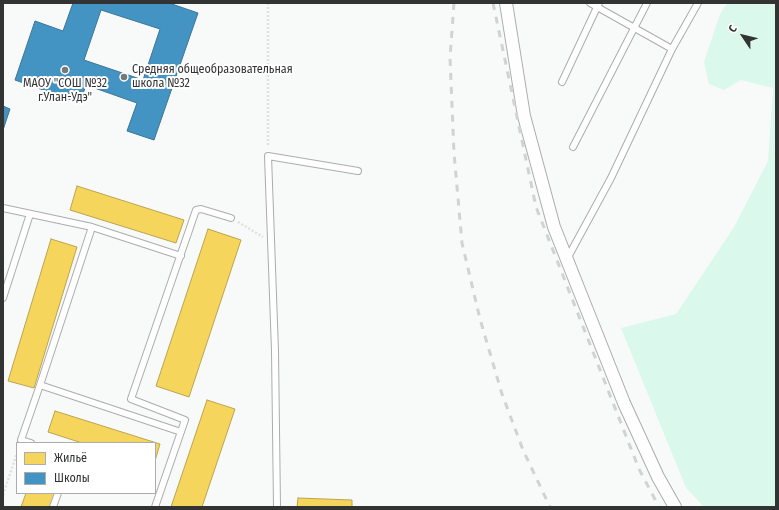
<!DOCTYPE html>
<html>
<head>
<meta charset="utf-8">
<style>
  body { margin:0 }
  #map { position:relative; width:779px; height:510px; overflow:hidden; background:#f8faf9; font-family:"Fira Sans Condensed",sans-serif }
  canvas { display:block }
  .frame { position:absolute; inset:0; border:4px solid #323333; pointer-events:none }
  .legend { position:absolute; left:16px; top:442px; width:140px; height:52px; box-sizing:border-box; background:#fff; border:1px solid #adadad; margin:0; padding:5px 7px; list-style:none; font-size:12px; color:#323333 }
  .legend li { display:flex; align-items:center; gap:8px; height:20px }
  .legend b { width:20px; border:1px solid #adadad }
  .north { position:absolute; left:723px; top:16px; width:40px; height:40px; -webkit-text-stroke:3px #fff; paint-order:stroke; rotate:305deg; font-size:11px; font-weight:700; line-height:16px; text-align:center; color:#323333 }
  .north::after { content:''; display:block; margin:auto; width:14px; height:18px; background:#323333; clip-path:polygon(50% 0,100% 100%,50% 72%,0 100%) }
</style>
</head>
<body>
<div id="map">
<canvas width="779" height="510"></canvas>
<div class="frame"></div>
<ul class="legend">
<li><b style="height:11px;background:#f6d55c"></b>Жильё</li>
<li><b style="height:11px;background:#4393c3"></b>Школы</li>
</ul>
<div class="north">С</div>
</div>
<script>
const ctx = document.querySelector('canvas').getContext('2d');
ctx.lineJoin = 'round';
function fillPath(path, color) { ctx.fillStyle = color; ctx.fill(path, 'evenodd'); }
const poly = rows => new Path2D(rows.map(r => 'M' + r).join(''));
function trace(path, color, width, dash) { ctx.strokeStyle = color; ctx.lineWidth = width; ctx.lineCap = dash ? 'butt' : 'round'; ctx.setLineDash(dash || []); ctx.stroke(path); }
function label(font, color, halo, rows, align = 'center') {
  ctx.font = font + ' "Fira Sans Condensed",sans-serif'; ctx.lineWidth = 4; ctx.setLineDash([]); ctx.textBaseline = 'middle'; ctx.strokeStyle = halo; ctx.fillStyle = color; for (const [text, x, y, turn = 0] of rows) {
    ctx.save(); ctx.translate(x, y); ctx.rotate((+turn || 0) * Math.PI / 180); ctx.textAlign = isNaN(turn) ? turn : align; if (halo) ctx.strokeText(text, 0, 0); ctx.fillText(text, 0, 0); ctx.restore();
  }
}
fillPath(poly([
  [727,3,776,3,776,507,704,507,686,488,621,328,676,314,734,227,768,161,773,88,741,80,724,90,709,84,704,62,720,14]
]), '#dbf8ed');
const homes = poly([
  [77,186,184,220,176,243,70,210,77,186],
  [208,229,241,240,189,397,156,386,208,229],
  [51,239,77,247,34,388,8,381,51,239],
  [207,400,235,409,202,507,171,507,207,400],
  [55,411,160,444,155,461,155,443,82,443,48,432,55,411],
  [26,493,56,493,51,507,21,507,26,493],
  [298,498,352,500,352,507,297,507,298,498]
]);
fillPath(homes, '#f6d55c');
trace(homes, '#bba450', 1);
const schools = poly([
  [73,3,169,3,198,13,154,140,127,131,137,103,86,85,80,103,15,80,35,21,63,31,73,3],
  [101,10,160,29,143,80,84,60,101,10],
  [3,106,10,109,3,130,3,106]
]);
fillPath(schools, '#4393c3');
trace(schools, '#3e7698', 1);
const service = poly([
  [590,3,672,49],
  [562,82,599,3],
  [573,147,647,3],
  [3,208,92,227,181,256],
  [92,227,40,385,181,432],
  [567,259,611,178,672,49,698,3],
  [3,298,30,214],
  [31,443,21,440,40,385],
  [53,507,58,493],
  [155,507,185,420,131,399,196,210,201,209,231,218],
  [277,507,275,351,268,156,358,171]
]);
const minor = poly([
  [506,3,524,116,554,227,624,403,658,477,675,507]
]);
trace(service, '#abadac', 8);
trace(minor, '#abadac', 14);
trace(poly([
  [268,3,268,147],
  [238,222,263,237],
  [3,495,17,453]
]), '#dfe0e0', 2.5, [2, 2]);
trace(service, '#fefefe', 6);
trace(minor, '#fefefe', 12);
trace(poly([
  [454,3,450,58,454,153,462,243,480,319,502,394,523,450,550,507],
  [493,3,536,207,639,469,659,507]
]), '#d1d2d2', 3, [7, 7]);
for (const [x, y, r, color] of [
  [65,70,4,"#777978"],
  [124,77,4,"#777978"]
]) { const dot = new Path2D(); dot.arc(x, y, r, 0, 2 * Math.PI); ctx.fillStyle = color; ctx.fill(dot); trace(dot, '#fff', 1.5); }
label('12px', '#323333', '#fff', [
  ["Средняя общеобразовательная",132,70],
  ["школа №32",132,84],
  ["МАОУ \"СОШ №32",65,84,"center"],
  ["г.Улан-Удэ\"",65,98,"center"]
], 'left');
</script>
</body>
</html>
